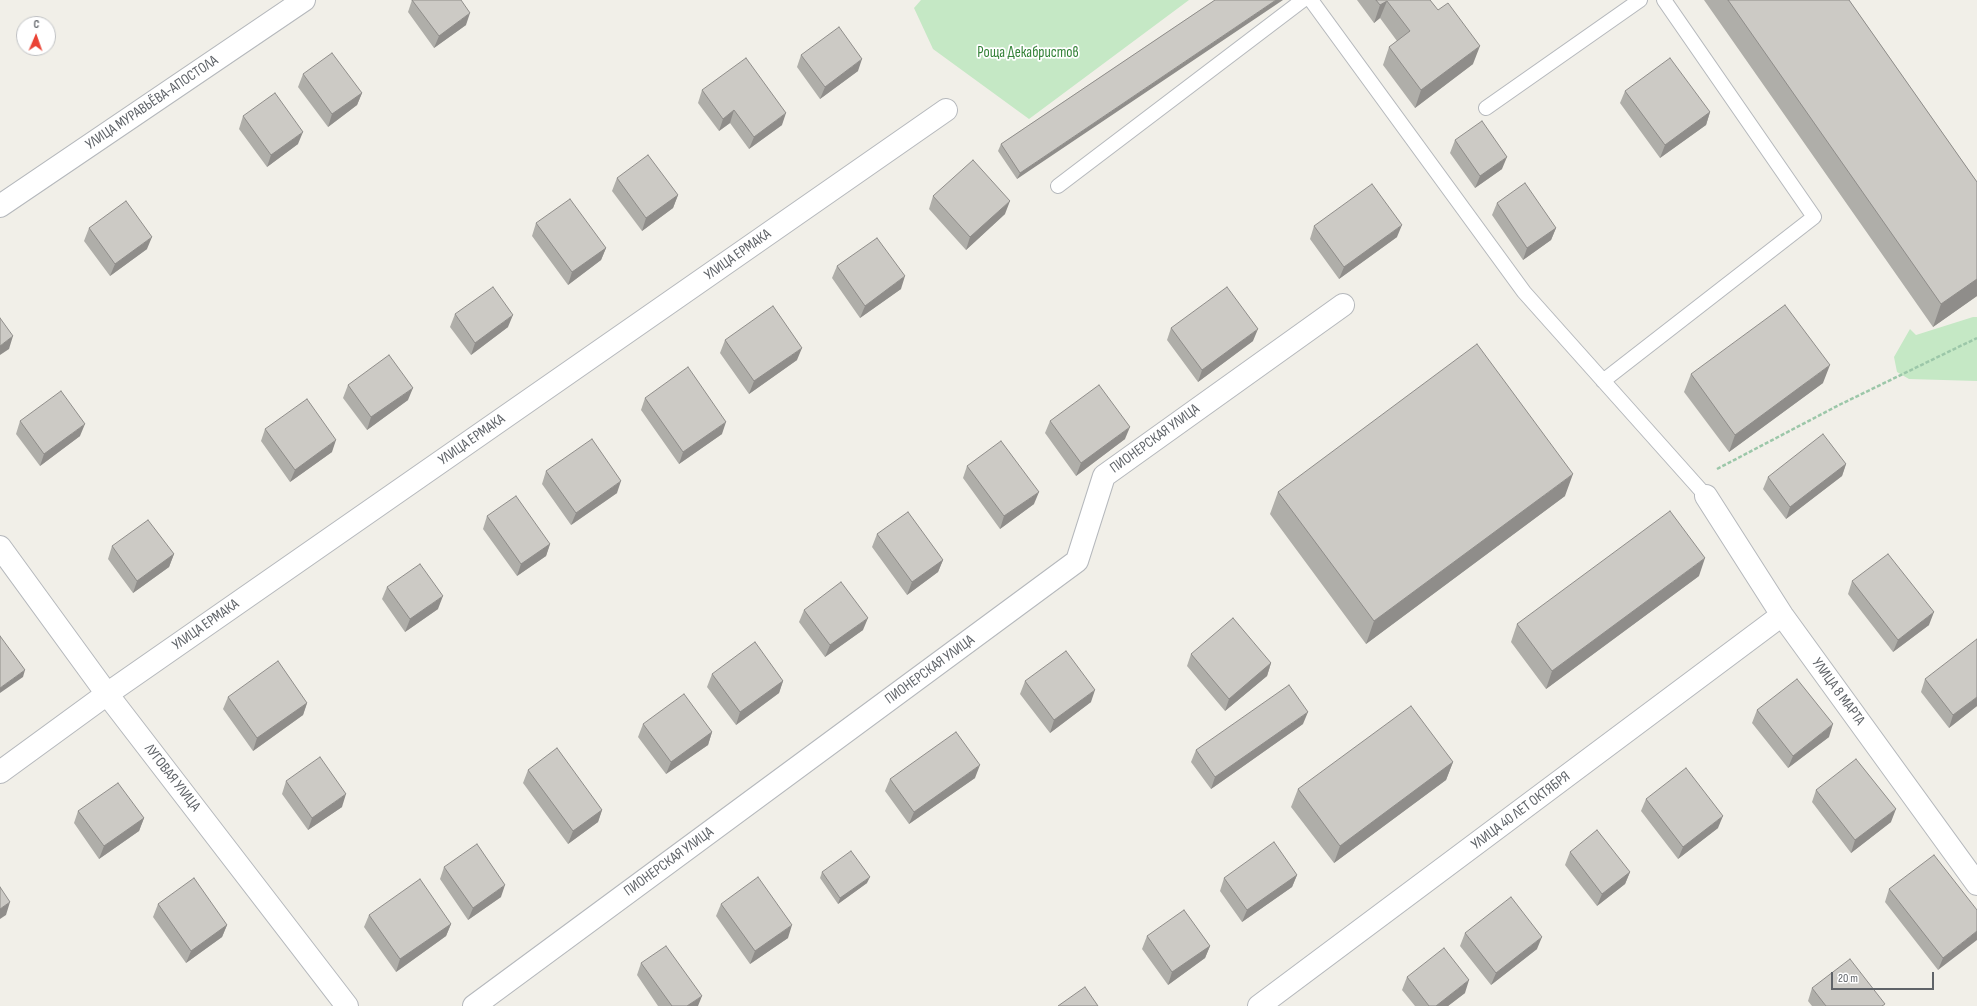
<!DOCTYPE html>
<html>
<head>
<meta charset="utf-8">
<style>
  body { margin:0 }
  #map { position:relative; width:1977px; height:1006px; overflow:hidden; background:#f1efe8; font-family:"Sofia Sans Condensed",sans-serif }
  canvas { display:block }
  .north { position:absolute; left:16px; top:16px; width:40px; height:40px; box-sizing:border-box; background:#fff; border:1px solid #bfc1c3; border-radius:50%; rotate:2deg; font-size:11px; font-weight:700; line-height:16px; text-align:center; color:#5f6368 }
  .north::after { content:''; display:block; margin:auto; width:14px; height:18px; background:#ea4335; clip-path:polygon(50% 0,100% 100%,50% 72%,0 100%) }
  .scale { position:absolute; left:1831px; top:972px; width:103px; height:18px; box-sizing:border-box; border:2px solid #5f6368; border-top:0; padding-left:5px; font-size:12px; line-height:14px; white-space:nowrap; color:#5f6368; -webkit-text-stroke:3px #fff; paint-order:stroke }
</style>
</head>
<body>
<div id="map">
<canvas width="1977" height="1006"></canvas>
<div class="north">С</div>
<div class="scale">20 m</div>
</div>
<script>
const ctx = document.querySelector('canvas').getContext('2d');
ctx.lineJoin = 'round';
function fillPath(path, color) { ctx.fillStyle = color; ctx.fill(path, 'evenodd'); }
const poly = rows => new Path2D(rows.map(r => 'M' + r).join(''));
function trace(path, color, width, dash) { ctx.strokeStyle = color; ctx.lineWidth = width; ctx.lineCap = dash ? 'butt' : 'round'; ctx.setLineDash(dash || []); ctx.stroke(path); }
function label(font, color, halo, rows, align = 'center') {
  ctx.font = font + ' "Sofia Sans Condensed",sans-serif'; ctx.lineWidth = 3.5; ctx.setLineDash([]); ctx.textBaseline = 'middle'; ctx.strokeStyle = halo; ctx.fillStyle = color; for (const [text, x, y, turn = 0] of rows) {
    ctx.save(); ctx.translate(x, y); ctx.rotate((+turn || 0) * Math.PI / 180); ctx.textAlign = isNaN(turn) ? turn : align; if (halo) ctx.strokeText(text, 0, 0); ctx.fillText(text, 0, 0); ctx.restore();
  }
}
fillPath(poly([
  [921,0,1189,0,1029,119,933,49,914,8],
  [1973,317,1977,317,1977,381,1909,379,1897,372,1894,357,1910,329,1916,335]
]), '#c5e8c5');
const service = poly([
  [1311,0,1524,292,1706,496],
  [1486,108,1640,0],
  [1058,186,1303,0],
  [1603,381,1814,217,1664,0]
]);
const minor = poly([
  [0,206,304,0],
  [1706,496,1782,615,1977,884],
  [0,772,107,694,946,110],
  [474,1006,1077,561,1104,476,1343,305],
  [1259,1006,1782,615]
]);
const tertiary = poly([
  [0,547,107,694,347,1006]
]);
trace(service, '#b5b8bc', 16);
trace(minor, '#b5b8bc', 24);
trace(tertiary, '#b5b8bc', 24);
trace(poly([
  [1717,469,1841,404,1977,338]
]), '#9cc7a9', 2.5, [4, 2]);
trace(service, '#fff', 14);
trace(minor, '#fff', 22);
trace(tertiary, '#fff', 22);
fillPath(poly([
  [412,0,466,25,434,48,408,12],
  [1215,0,1017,179,998,151,1001,144],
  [1357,0,1430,0,1473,64,1415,108,1383,65,1389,47,1397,41,1380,18,1374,23],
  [1704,0,1849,0,1977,182,1977,296,1933,327],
  [801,55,858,71,820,99,797,67],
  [303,74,362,93,357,105,328,127,298,87],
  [702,90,782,125,749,149,730,123,719,131,698,103],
  [1625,91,1710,112,1706,125,1660,158,1620,103],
  [243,116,298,144,267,167,239,129],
  [1455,140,1502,169,1475,188,1450,153],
  [617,178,678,195,673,208,642,231,612,191],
  [933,196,1005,214,966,250,929,209],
  [1497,203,1556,228,1551,240,1523,260,1492,215],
  [536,223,606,248,601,260,568,285,532,236],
  [1314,226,1397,237,1339,279,1310,239],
  [89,228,147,249,110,276,84,241],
  [837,266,901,289,860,318,832,278],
  [455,314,508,327,471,355,450,327],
  [1171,328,1253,341,1198,382,1167,340],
  [725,340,797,360,749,394,720,353],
  [1691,374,1823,383,1729,452,1684,392],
  [348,385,408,400,367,430,343,398],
  [645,398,722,434,679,464,641,410],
  [20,421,80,436,40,466,16,434],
  [1050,421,1125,439,1076,476,1045,433],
  [265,429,332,452,290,482,261,441],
  [1846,464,1842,476,1786,519,1763,489,1768,477],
  [967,466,1034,504,1000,529,963,478],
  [546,471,617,493,571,525,542,484],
  [1278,492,1565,496,1366,644,1270,514],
  [487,516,550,544,546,556,517,576,483,529],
  [877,534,943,560,938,572,907,595,872,547],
  [112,546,174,554,169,567,133,593,108,559],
  [1699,576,1546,689,1511,642,1517,624],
  [1852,581,1929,625,1893,652,1848,594],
  [387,587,438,609,405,632,382,599],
  [804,610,863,630,825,657,799,622],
  [1191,654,1271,663,1267,676,1225,711,1187,666],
  [712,674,783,681,779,693,736,725,707,687],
  [1925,679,1977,706,1949,728,1921,692],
  [1025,681,1091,702,1050,733,1020,694],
  [228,697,307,703,303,715,253,751,223,709],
  [1757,710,1829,737,1788,768,1752,723],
  [643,724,712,732,708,745,666,774,638,737],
  [1303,724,1211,789,1191,762,1196,750],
  [1453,762,1446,780,1334,863,1291,807,1298,789],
  [528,770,602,810,598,822,568,844,523,783],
  [975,778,909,824,885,791,890,779],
  [286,781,342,807,308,830,282,794],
  [1816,790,1891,822,1851,853,1812,802],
  [1646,799,1718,828,1678,859,1641,811],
  [78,811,144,818,139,831,99,859,74,823],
  [1570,852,1630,872,1625,884,1597,906,1565,865],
  [444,867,501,897,468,920,440,879],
  [822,872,867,883,838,904,820,878],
  [1297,875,1292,887,1242,922,1220,891,1224,878],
  [1889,889,1977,910,1938,970,1885,902],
  [158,904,227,925,222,937,186,963,153,917],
  [721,904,788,938,750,964,716,916],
  [369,915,451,924,446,936,396,972,364,927],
  [1465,933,1537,949,1491,985,1460,946],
  [1147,936,1210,946,1205,958,1168,985,1142,949],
  [641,963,698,1006,658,1006,637,975],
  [1407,977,1465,993,1448,1006,1415,1006,1402,990],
  [1812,988,1885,1006,1812,1006,1808,1001]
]), '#afaea9');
fillPath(poly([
  [1276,0,1283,0,1017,179,1020,173],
  [1387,1,1380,18,1374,23,1380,5],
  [470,13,466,25,434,48,439,36],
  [1480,46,1473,64,1415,108,1421,90],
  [862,59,858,71,820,99,825,87],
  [362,93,357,105,328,127,332,114],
  [734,110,730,123,719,131,723,119],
  [1710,112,1706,125,1660,158,1665,145],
  [786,113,782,125,749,149,754,137],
  [303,132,298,144,267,167,271,155],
  [1507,157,1502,169,1475,188,1480,176],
  [678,195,673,208,642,231,646,218],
  [1010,201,1005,214,966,250,970,237],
  [1402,225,1397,237,1339,279,1344,267],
  [1556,228,1551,240,1523,260,1527,248],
  [152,237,147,249,110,276,115,264],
  [606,248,601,260,568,285,572,272],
  [905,276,901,289,860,318,865,306],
  [1977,279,1977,296,1933,327,1941,304],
  [513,315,508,327,471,355,475,343],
  [1258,329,1253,341,1198,382,1202,370],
  [13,336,9,349,0,355,0,346],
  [802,348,797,360,749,394,754,381],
  [1830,365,1823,383,1729,452,1735,435],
  [413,388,408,400,367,430,371,417],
  [726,422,722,434,679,464,683,452],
  [85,424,80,436,40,466,44,454],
  [1130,427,1125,439,1076,476,1081,463],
  [336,440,332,452,290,482,295,470],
  [1846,464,1842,476,1786,519,1790,507],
  [1573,474,1565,496,1366,644,1374,621],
  [621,481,617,493,571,525,576,513],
  [1039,492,1034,504,1000,529,1004,516],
  [550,544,546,556,517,576,521,564],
  [174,554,169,567,133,593,137,581],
  [1705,558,1699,576,1546,689,1552,671],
  [943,560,938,572,907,595,912,582],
  [443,596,438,609,405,632,410,619],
  [1934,612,1929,625,1893,652,1898,640],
  [868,618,863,630,825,657,830,645],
  [1271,663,1267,676,1225,711,1229,699],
  [25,670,23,677,0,693,0,688],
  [783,681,779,693,736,725,740,712],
  [1095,690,1091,702,1050,733,1054,720],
  [1977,697,1977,706,1949,728,1953,715],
  [307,703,303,715,253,751,257,738],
  [1308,712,1303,724,1211,789,1215,777],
  [1833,724,1829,737,1788,768,1793,756],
  [712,732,708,745,666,774,671,762],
  [1453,762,1446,780,1334,863,1340,846],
  [980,765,975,778,909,824,914,812],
  [346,794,342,807,308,830,312,818],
  [1896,809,1891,822,1851,853,1855,840],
  [602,810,598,822,568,844,573,831],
  [1723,816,1718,828,1678,859,1683,847],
  [144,818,139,831,99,859,104,846],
  [1630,872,1625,884,1597,906,1602,894],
  [1297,875,1292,887,1242,922,1247,910],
  [870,877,867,883,838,904,840,898],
  [505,885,501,897,468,920,473,908],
  [10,902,6,915,0,919,0,909],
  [451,924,446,936,396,972,400,959],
  [227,925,222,937,186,963,191,951],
  [792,925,788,938,750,964,755,951],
  [1977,931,1977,940,1938,970,1943,958],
  [1542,937,1537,949,1491,985,1496,973],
  [1210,946,1205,958,1168,985,1172,972],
  [1469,980,1465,993,1448,1006,1436,1006],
  [702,996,698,1006,687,1006]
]), '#8f8d8a');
const building = poly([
  [412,0,461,0,470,13,439,36,412,0],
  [1215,0,1276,0,1020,173,1001,144,1215,0],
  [1376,0,1430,0,1438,10,1448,3,1480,46,1421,90,1389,47,1410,31,1387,1,1380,5,1376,0],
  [1728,0,1849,0,1977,182,1977,279,1941,304,1728,0],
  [839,27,862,59,825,87,801,55,839,27],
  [332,53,362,93,332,114,303,74,332,53],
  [746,58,786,113,754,137,734,110,723,119,702,90,746,58],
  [1670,58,1710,112,1665,145,1625,91,1670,58],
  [275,93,303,132,271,155,243,116,275,93],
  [1482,121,1507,157,1480,176,1455,140,1482,121],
  [648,155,678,195,646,218,617,178,648,155],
  [973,160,1010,201,970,237,933,196,973,160],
  [1525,183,1556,228,1527,248,1497,203,1525,183],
  [1372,184,1402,225,1344,267,1314,226,1372,184],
  [570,199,606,248,572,272,536,223,570,199],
  [126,201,152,237,115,264,89,228,126,201],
  [877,238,905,276,865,306,837,266,877,238],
  [493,287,513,315,475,343,455,314,493,287],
  [1227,287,1258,329,1202,370,1171,328,1227,287],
  [1785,305,1830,365,1735,435,1691,374,1785,305],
  [773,306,802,348,754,381,725,340,773,306],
  [0,318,13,336,0,346,0,318],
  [1477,344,1573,474,1374,621,1278,492,1477,344],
  [389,355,413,388,371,417,348,385,389,355],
  [688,367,726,422,683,452,645,398,688,367],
  [1099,385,1130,427,1081,463,1050,421,1099,385],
  [61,391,85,424,44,454,20,421,61,391],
  [307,399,336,440,295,470,265,429,307,399],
  [1823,434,1846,464,1790,507,1768,477,1823,434],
  [592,439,621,481,576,513,546,471,592,439],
  [1001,441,1039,492,1004,516,967,466,1001,441],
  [516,496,550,544,521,564,487,516,516,496],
  [1670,511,1705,558,1552,671,1517,624,1670,511],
  [908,512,943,560,912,582,877,534,908,512],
  [148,520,174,554,137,581,112,546,148,520],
  [1888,554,1934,612,1898,640,1852,581,1888,554],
  [420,564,443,596,410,619,387,587,420,564],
  [841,582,868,618,830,645,804,610,841,582],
  [1233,618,1271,663,1229,699,1191,654,1233,618],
  [0,636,25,670,0,688,0,636],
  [1977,639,1977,697,1953,715,1925,679,1977,639],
  [755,642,783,681,740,712,712,674,755,642],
  [1066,651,1095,690,1054,720,1025,681,1066,651],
  [278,661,307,703,257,738,228,697,278,661],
  [1797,679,1833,724,1793,756,1757,710,1797,679],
  [1289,685,1308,712,1215,777,1196,750,1289,685],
  [684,694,712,732,671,762,643,724,684,694],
  [1411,706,1453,762,1340,846,1298,789,1411,706],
  [956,732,980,765,914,812,890,779,956,732],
  [557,748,602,810,573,831,528,770,557,748],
  [320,757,346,794,312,818,286,781,320,757],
  [1856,759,1896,809,1855,840,1816,790,1856,759],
  [1686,768,1723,816,1683,847,1646,799,1686,768],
  [118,783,144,818,104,846,78,811,118,783],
  [1597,830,1630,872,1602,894,1570,852,1597,830],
  [1274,842,1297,875,1247,910,1224,878,1274,842],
  [477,844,505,885,473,908,444,867,477,844],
  [851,851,870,877,840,898,822,872,851,851],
  [1934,855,1977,910,1977,931,1943,958,1889,889,1934,855],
  [758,877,792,925,755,951,721,904,758,877],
  [194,878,227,925,191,951,158,904,194,878],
  [420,879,451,924,400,959,369,915,420,879],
  [0,887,10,902,0,909,0,887],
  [1511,897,1542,937,1496,973,1465,933,1511,897],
  [1184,910,1210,946,1172,972,1147,936,1184,910],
  [666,946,702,996,687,1006,672,1006,641,963,666,946],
  [1444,948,1469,980,1436,1006,1429,1006,1407,977,1444,948],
  [1850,959,1885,1004,1882,1006,1826,1006,1812,988,1850,959],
  [1085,987,1098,1006,1058,1006,1085,987]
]);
fillPath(building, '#cccac5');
trace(building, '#8f8d8a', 1);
label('15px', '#348238', '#fff', [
  ["Роща Декабристов",1028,53]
]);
label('15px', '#5f6368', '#fff', [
  ["УЛИЦА МУРАВЬЁВА-АПОСТОЛА",152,103,-34],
  ["УЛИЦА ЕРМАКА",738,255,-35],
  ["ПИОНЕРСКАЯ УЛИЦА",1155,439,-36],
  ["УЛИЦА ЕРМАКА",472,440,-35],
  ["УЛИЦА ЕРМАКА",206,625,-35],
  ["ПИОНЕРСКАЯ УЛИЦА",930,670,-36],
  ["УЛИЦА 8 МАРТА",1838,692,54],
  ["ЛУГОВАЯ УЛИЦА",172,778,52],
  ["УЛИЦА 40 ЛЕТ ОКТЯБРЯ",1521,811,-37],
  ["ПИОНЕРСКАЯ УЛИЦА",669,862,-36]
]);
</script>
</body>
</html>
